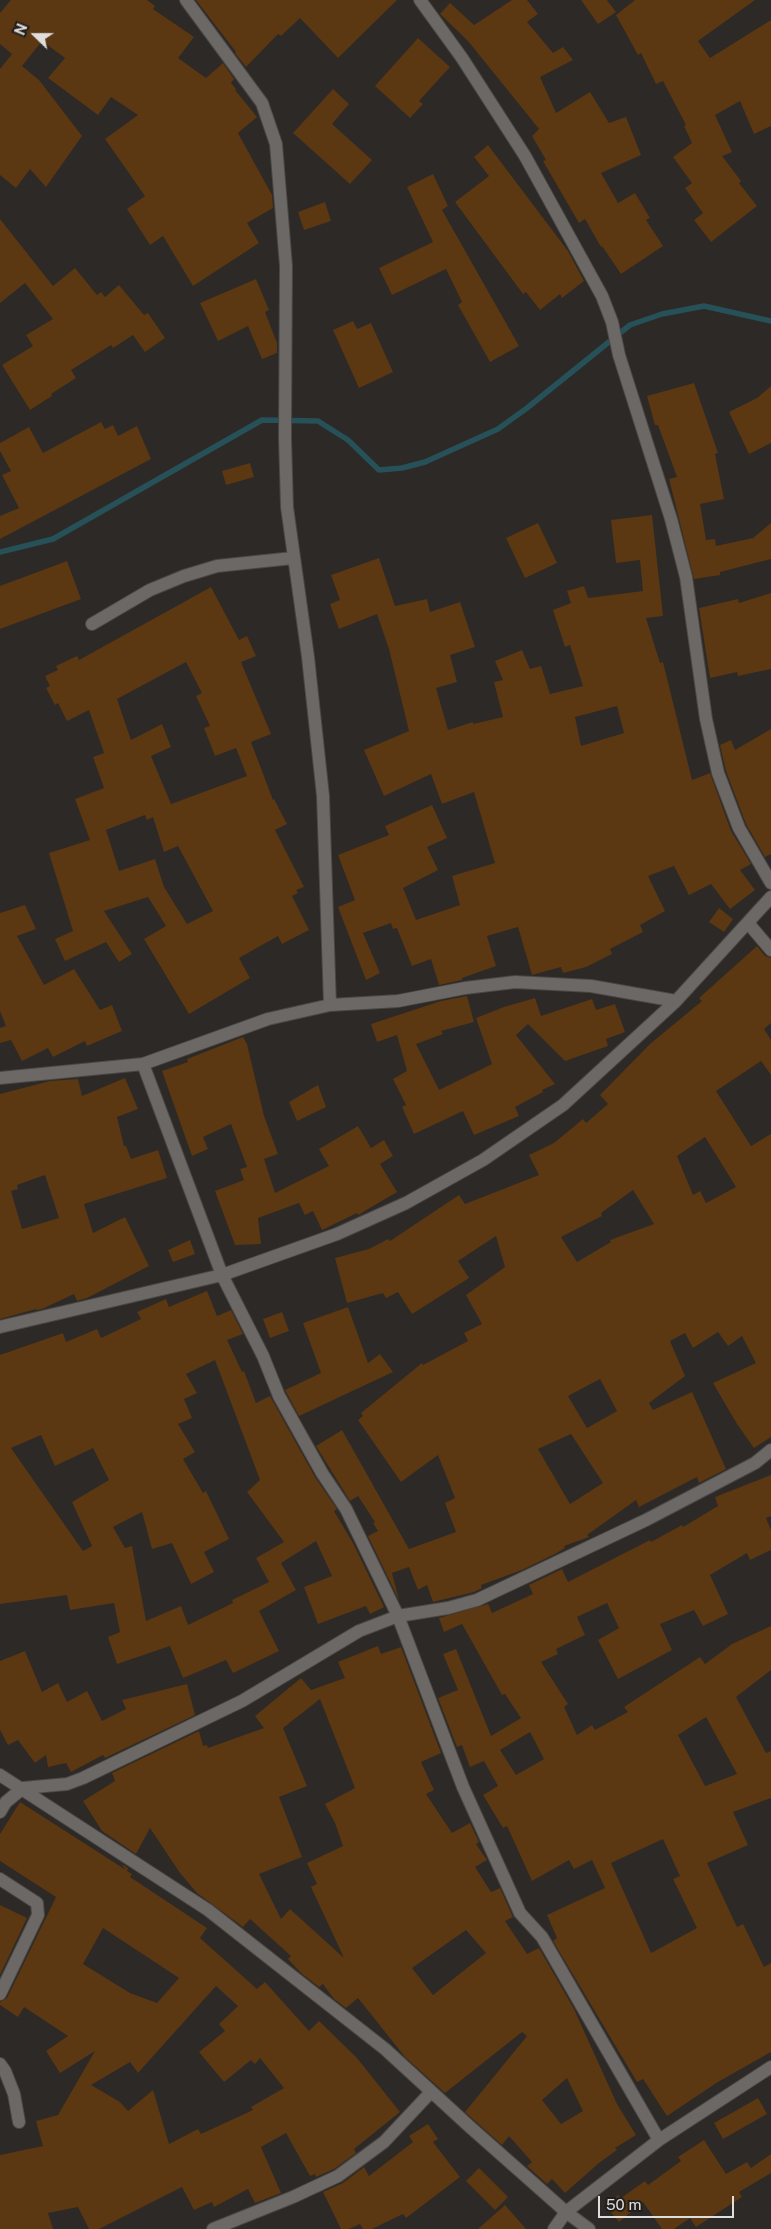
<!DOCTYPE html>
<html>
<head>
<meta charset="utf-8">
<style>
  body { margin:0 }
  #map { position:relative; width:771px; height:2229px; overflow:hidden; background:#2c2926; font-family:"Public Sans",sans-serif }
  canvas { display:block }
  .north { position:absolute; left:10px; top:10px; width:50px; height:50px; -webkit-text-stroke:4px #221f1c; paint-order:stroke; rotate:292deg; font-size:14px; font-weight:700; line-height:20px; text-align:center; color:#e0dedc }
  .north::after { content:''; display:block; margin:auto; width:18px; height:22px; background:#e0dedc; clip-path:polygon(50% 0,100% 100%,50% 72%,0 100%) }
  .scale { position:absolute; left:598px; top:2196px; width:136px; height:22px; box-sizing:border-box; border:2px solid #e0dedc; border-top:0; padding-left:6px; font-size:15px; line-height:18px; white-space:nowrap; color:#e0dedc; -webkit-text-stroke:4px #221f1c; paint-order:stroke }
</style>
</head>
<body>
<div id="map">
<canvas width="771" height="2229"></canvas>
<div class="north">N</div>
<div class="scale">50 m</div>
</div>
<script>
const ctx = document.querySelector('canvas').getContext('2d');
ctx.lineJoin = 'round';
const poly = rows => new Path2D(rows.map(r => 'M' + r).join(''));
function trace(path, color, width, dash) { ctx.strokeStyle = color; ctx.lineWidth = width; ctx.lineCap = dash ? 'butt' : 'round'; ctx.setLineDash(dash || []); ctx.stroke(path); }
function fillPath(path, color) { ctx.fillStyle = color; ctx.fill(path, 'evenodd'); }
trace(poly([
  [0,552,53,539,262,420,318,421,348,440,379,470,402,468,425,462,498,429,527,408,630,325,662,314,704,306,771,321]
]), '#275158', 5.5);
fillPath(poly([
  [11,0,147,0,155,6,153,9,194,37,178,58,206,78,223,63,234,79,231,83,236,89,235,90,257,117,238,133,272,195,273,208,247,223,259,243,193,286,163,236,150,245,127,209,145,196,105,139,138,115,111,97,98,115,48,78,65,58,42,41,22,66,39,80,82,136,46,187,30,169,16,188,0,175,0,69,12,54,0,44,0,13],
  [196,0,397,0,338,58,300,18,281,36,278,34,246,67,235,53,236,52],
  [512,0,527,0,538,14,527,22,553,53,563,47,573,60,540,77,556,113,590,92,609,123,626,117,641,155,601,173,618,203,635,193,650,218,646,220,663,246,621,274,602,246,601,247,585,219,579,223,543,161,546,160,532,136,539,129,468,41,440,14,450,3,474,25],
  [581,0,607,0,616,12,598,24],
  [635,0,755,0,698,41,710,58,771,20,771,126,754,134,740,101,715,115,732,152,722,156,741,181,739,183,757,206,711,242,694,220,703,213,685,188,692,183,673,157,692,143,684,126,686,125,663,81,656,84,641,53,638,55,616,15],
  [418,38,450,67,419,101,423,104,410,118,375,86],
  [333,89,349,104,332,124,372,160,350,184,293,133],
  [488,145,568,251,584,281,562,298,560,294,540,310,526,292,523,294,455,202,489,176,474,157],
  [433,174,448,206,442,210,519,346,490,362,458,305,462,302,446,269,392,295,379,268,433,242,407,187],
  [325,202,331,221,304,230,298,212],
  [0,219,53,286,75,268,97,295,101,292,105,297,119,285,144,315,148,313,165,338,145,352,133,335,113,348,111,345,71,370,76,378,51,394,52,396,30,410,2,365,33,346,26,335,53,319,25,283,0,303],
  [256,279,269,310,265,312,277,343,277,353,262,359,248,326,218,341,200,303],
  [353,321,357,329,371,323,393,372,359,388,333,330],
  [694,383,718,453,715,454,724,499,700,504,706,540,715,539,716,546,753,538,771,523,771,559,720,572,720,575,694,579,669,479,677,477,658,425,655,425,647,396],
  [771,386,771,443,749,454,729,412,757,398],
  [101,422,105,429,113,425,118,436,137,426,151,459,0,539,0,516,19,508,2,475,11,471,0,451,0,443,29,427,43,453],
  [250,463,254,477,226,485,222,471],
  [652,515,663,616,646,618,660,663,663,662,692,780,710,773,731,831,751,864,740,870,755,890,730,909,711,884,689,895,674,866,648,876,665,911,640,925,643,932,610,949,612,954,586,967,563,973,561,967,532,975,518,927,487,936,496,966,462,978,462,980,439,985,431,959,412,966,397,928,393,929,391,923,363,933,380,973,366,980,338,907,355,900,338,855,389,835,385,826,432,805,447,838,427,847,438,870,403,888,416,920,460,905,452,876,495,863,474,792,442,804,431,774,384,796,364,750,409,731,389,649,377,614,339,629,330,604,340,600,331,575,379,558,395,606,427,599,430,612,460,602,475,647,450,655,457,682,436,688,448,730,473,722,473,724,503,717,494,682,503,680,495,661,522,650,530,669,541,666,550,694,583,686,570,645,565,647,553,610,571,603,567,591,584,586,588,598,643,591,640,560,616,563,611,520],
  [617,706,624,733,581,746,575,717],
  [538,523,557,563,525,578,506,538],
  [67,561,81,599,0,629,0,586],
  [211,587,239,640,247,636,256,656,241,662,271,734,251,742,273,800,274,799,287,824,275,830,304,887,296,890,298,893,292,896,309,930,282,944,278,936,239,958,250,978,189,1014,144,939,166,926,148,897,104,911,132,954,119,962,106,942,65,961,55,939,73,931,49,853,90,840,75,799,104,788,93,757,104,753,89,710,67,721,58,703,55,705,46,688,50,686,45,676,58,670,56,666,77,656,79,660],
  [186,662,202,693,196,696,210,726,204,728,215,756,236,748,247,776,171,804,151,756,171,747,162,724,131,740,117,699],
  [145,815,147,820,153,817,164,852,178,846,213,911,187,924,164,887,155,859,119,871,106,830],
  [771,593,771,669,738,676,737,672,710,678,699,608,738,599,739,603],
  [771,729,771,854,765,857,746,824,726,771,720,745,731,740,735,750],
  [25,905,36,929,17,936,44,985,74,969,100,1010,112,1005,122,1031,87,1046,85,1041,53,1057,48,1048,22,1061,11,1040,0,1043,0,1028,6,1026,0,1011,0,913],
  [719,908,733,919,724,932,709,922],
  [757,946,765,956,771,958,771,1023,764,1029,771,1040,771,1075,761,1061,716,1091,751,1146,771,1134,771,1437,754,1448,737,1424,713,1383,756,1363,742,1336,728,1346,718,1332,693,1348,685,1333,670,1341,685,1376,649,1403,653,1410,692,1392,726,1469,699,1483,697,1477,639,1507,636,1500,587,1535,589,1537,564,1546,565,1548,555,1554,522,1570,481,1585,482,1588,474,1592,433,1602,427,1585,418,1590,409,1567,392,1573,399,1600,368,1536,378,1531,373,1523,375,1522,358,1496,350,1501,316,1446,342,1430,409,1549,456,1532,445,1503,455,1498,438,1455,401,1482,358,1420,363,1416,361,1413,422,1363,423,1365,468,1341,464,1333,482,1324,466,1295,505,1267,496,1236,458,1261,469,1278,412,1314,398,1292,386,1298,383,1293,347,1303,335,1258,369,1249,388,1239,390,1241,459,1195,465,1204,539,1175,529,1155,554,1143,583,1119,586,1123,608,1104,600,1095,650,1044,702,1001,699,998],
  [705,1137,736,1187,706,1203,700,1191,693,1195,677,1156],
  [633,1190,654,1224,610,1240,611,1242,577,1262,561,1237,602,1216,601,1213],
  [600,1379,617,1411,587,1428,568,1396],
  [571,1434,603,1483,570,1504,538,1449],
  [467,996,474,1022,441,1031,443,1034,416,1044,439,1090,492,1064,476,1018,504,1007,535,998,541,1016,592,999,596,1010,615,1004,625,1032,606,1039,608,1046,565,1061,528,1024,516,1035,555,1084,542,1090,543,1092,515,1107,519,1116,474,1135,463,1111,414,1134,402,1107,406,1105,393,1079,407,1071,397,1035,377,1042,371,1024,441,1001],
  [243,1037,247,1044,264,1116,278,1154,264,1159,275,1193,329,1166,319,1149,358,1126,371,1148,384,1140,393,1156,380,1164,397,1192,358,1215,357,1213,322,1230,313,1211,305,1215,299,1203,258,1218,261,1244,235,1245,215,1191,244,1180,240,1169,247,1167,231,1124,203,1137,208,1149,192,1156,162,1071,188,1062,187,1059],
  [125,1078,138,1109,117,1117,124,1146,126,1146,131,1159,158,1150,167,1178,84,1204,93,1233,125,1217,149,1266,87,1298,77,1301,74,1294,42,1309,36,1310,36,1309,0,1319,0,1094,50,1081,78,1079,82,1096],
  [45,1175,59,1218,22,1229,11,1191,18,1189,17,1185],
  [318,1085,326,1107,297,1121,289,1102],
  [190,1240,195,1254,173,1262,168,1250],
  [207,1291,217,1316,231,1310,243,1334,227,1340,242,1372,244,1371,256,1403,270,1396,315,1477,337,1509,334,1511,353,1543,384,1607,370,1614,366,1606,318,1624,304,1587,332,1576,316,1541,281,1563,296,1590,259,1611,279,1651,233,1673,226,1660,183,1678,170,1646,117,1664,108,1637,120,1632,114,1603,70,1610,67,1595,0,1604,0,1355,63,1333,66,1342,97,1329,101,1338,141,1319,137,1312,166,1299,169,1307],
  [215,1360,260,1480,247,1492,284,1542,256,1558,269,1582,232,1600,233,1603,188,1625,181,1606,146,1621,132,1546,125,1548,113,1527,142,1512,152,1549,172,1543,191,1584,214,1572,204,1552,229,1539,206,1491,203,1493,183,1459,195,1452,178,1424,192,1418,184,1399,197,1393,186,1374],
  [41,1435,55,1466,93,1448,109,1480,72,1502,92,1546,83,1551,11,1448],
  [348,1307,368,1363,380,1354,393,1372,299,1416,285,1390,321,1373,303,1323],
  [282,1312,289,1331,270,1338,263,1319],
  [771,1475,771,1516,766,1518,771,1530,771,1550,750,1560,747,1553,710,1575,728,1614,703,1626,694,1610,660,1624,672,1650,618,1679,598,1640,619,1628,607,1603,577,1617,585,1635,556,1649,558,1654,541,1662,568,1704,564,1707,577,1735,592,1725,595,1730,628,1712,624,1707,700,1657,705,1664,732,1644,771,1626,771,1670,736,1697,766,1753,771,1751,771,1798,733,1812,748,1845,707,1863,737,1927,743,1924,764,1967,771,1963,771,2052,718,2082,667,2116,643,2079,637,2082,553,1941,557,1938,547,1915,605,1888,592,1860,574,1869,569,1860,532,1881,507,1826,503,1828,483,1795,498,1786,484,1761,470,1767,462,1745,457,1747,438,1698,458,1690,443,1654,456,1649,491,1736,521,1718,505,1694,502,1695,462,1624,444,1632,439,1618,488,1604,492,1613,533,1594,529,1585,562,1569,568,1582,650,1540,651,1542,682,1525,683,1527,718,1506,715,1497],
  [706,1717,737,1774,705,1786,678,1735],
  [530,1732,544,1759,516,1775,500,1750],
  [663,1839,680,1876,673,1879,697,1928,651,1953,611,1863],
  [378,1646,381,1654,401,1647,441,1753,421,1762,434,1790,426,1794,452,1833,470,1823,479,1842,476,1844,487,1860,475,1867,491,1892,500,1888,513,1917,505,1921,527,1954,539,1948,574,2009,617,2104,636,2135,615,2148,617,2150,599,2163,565,2193,552,2179,547,2184,527,2166,532,2162,509,2136,502,2145,465,2112,527,2036,522,2032,445,2093,405,2057,358,1998,346,2008,334,1999,323,1984,319,1987,301,1973,288,1959,291,1956,250,1919,243,1927,197,1893,180,1873,150,1828,136,1854,102,1831,83,1801,115,1781,112,1773,199,1731,203,1746,207,1745,208,1748,264,1728,255,1716,301,1678,311,1690,345,1678,338,1662],
  [320,1699,355,1788,325,1804,335,1823,343,1846,307,1863,317,1884,311,1887,344,1958,290,1909,281,1919,259,1874,302,1857,279,1797,307,1786,283,1728],
  [466,1930,486,1953,433,1995,412,1968],
  [567,2078,583,2111,561,2124,542,2100],
  [25,1651,42,1692,58,1683,67,1702,87,1691,102,1721,126,1709,122,1700,187,1684,195,1715,105,1758,103,1755,71,1772,66,1763,48,1767,46,1755,35,1763,18,1740,8,1745,0,1730,0,1661],
  [20,1802,126,1870,121,1864,128,1868,127,1871,132,1874,130,1877,207,1928,200,1938,257,1989,265,1982,309,2031,319,2021,357,2058,400,2112,354,2149,356,2153,334,2169,316,2177,315,2174,310,2176,286,2133,261,2147,281,2193,255,2203,248,2189,214,2207,212,2202,194,2210,182,2187,99,2229,89,2229,78,2207,48,2213,53,2229,0,2229,0,2155,43,2146,36,2121,58,2115,95,2051,60,2073,46,2051,68,2036,24,2007,18,2017,0,2005,0,2002,7,1998,56,1897,0,1861,0,1834],
  [103,1928,179,1978,157,2003,130,1993,83,1964],
  [216,1986,238,2006,219,2024,225,2031,199,2052,224,2082,251,2060,255,2064,260,2058,284,2088,251,2107,253,2110,201,2134,198,2129,169,2144,153,2090,128,2111,120,2102,91,2085,130,2062,138,2073],
  [0,1905,27,1918,0,1975],
  [758,2098,767,2114,723,2139,714,2123],
  [428,2124,438,2139,433,2142,460,2177,406,2218,403,2214,372,2229,363,2229,360,2224,349,2229,341,2229,323,2192,343,2183,364,2167,369,2176,413,2142,409,2136],
  [704,2140,726,2174,747,2162,751,2168,771,2154,771,2173,739,2192,742,2197,696,2227,690,2218,674,2229,662,2229,643,2202,619,2222,605,2205,618,2195,621,2198,645,2181,648,2185,681,2161,678,2157],
  [479,2168,508,2197,495,2210,466,2181],
  [505,2205,526,2229,478,2229]
]), '#5b3712');
const minor = poly([
  [186,0,262,103,276,144,286,266,285,438,287,507,308,657,323,796,330,1005],
  [420,0,462,58,525,156,602,296,612,322,619,355,671,519,686,577,706,719,718,773,739,828,771,883],
  [92,624,150,590,184,576,217,566,293,558],
  [748,923,771,950],
  [143,1064,222,1275,263,1356,279,1396,322,1473,346,1509,398,1616,463,1787,520,1913,542,1937,659,2140],
  [0,1078,143,1064,268,1019,330,1005,398,1001,465,988,515,982,591,986,676,1001],
  [0,1327,222,1275,337,1234,406,1203,483,1160,563,1105,676,1001,771,897],
  [0,1775,208,1910,385,2049,470,2127,566,2212,589,2229],
  [0,1812,6,1802,23,1788,67,1784,83,1778,242,1701,359,1631,398,1616,448,1608,477,1600,646,1520,755,1463,771,1450],
  [0,1879,37,1903,38,1915,0,1994],
  [0,2064,5,2071,14,2094,19,2122],
  [213,2229,293,2197,338,2176,384,2142,431,2092],
  [554,2229,566,2212,659,2140,771,2067]
]);
trace(minor, '#494644', 14);
trace(minor, '#6c6865', 12);
</script>
</body>
</html>
